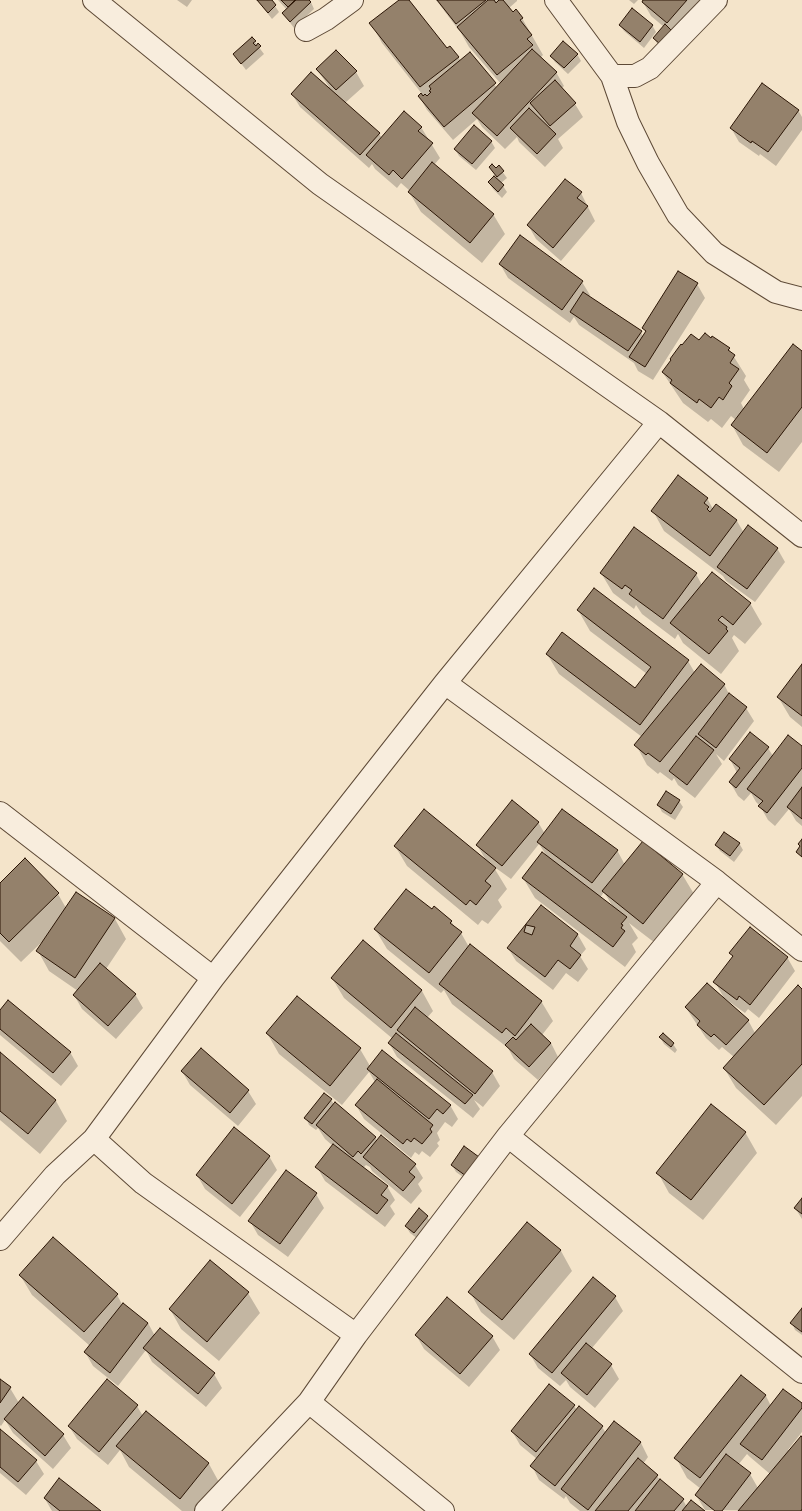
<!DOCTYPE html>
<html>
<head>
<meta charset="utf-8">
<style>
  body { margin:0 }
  canvas { display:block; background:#f4e4ca }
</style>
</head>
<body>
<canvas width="802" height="1511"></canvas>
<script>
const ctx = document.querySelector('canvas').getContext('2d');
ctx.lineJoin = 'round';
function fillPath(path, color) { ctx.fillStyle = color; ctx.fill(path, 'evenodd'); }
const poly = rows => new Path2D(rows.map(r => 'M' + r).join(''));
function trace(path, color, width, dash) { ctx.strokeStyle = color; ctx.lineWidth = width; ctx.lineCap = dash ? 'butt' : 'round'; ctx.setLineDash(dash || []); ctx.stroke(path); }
fillPath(poly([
  [177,0,192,0,187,7],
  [257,0,271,0,279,12,272,19],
  [278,0,310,0,314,9,294,28,283,13,287,10],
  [401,0,408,0,447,50,458,57,461,61,469,54,497,88,501,84,469,47,461,33,436,0,517,0,517,1,509,8,513,13,522,18,543,55,540,58,556,72,564,86,561,89,575,104,583,117,558,139,563,148,545,167,519,142,517,137,505,149,482,127,477,119,453,140,427,110,419,96,422,94,382,43,371,23],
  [629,0,638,0,634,4],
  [645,0,706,0,658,45,654,38,664,27,651,16,643,2],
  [620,25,652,25,656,32,644,48,624,31],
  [255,42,264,54,246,70,234,54],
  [577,54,581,61,568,74,555,62,551,56],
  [317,69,356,72,364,86,345,103,379,134,382,138,421,127,440,158,434,165,493,214,505,234,482,263,421,212,409,192,410,191,401,183,397,188,375,169,372,164,369,168,300,107,292,94,329,87],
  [798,110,802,117,802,130,776,166,760,154,759,156,739,142,731,128],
  [491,141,495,148,476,170,459,156,455,149],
  [490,167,496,169,499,167,507,178,501,183,507,192,502,198,493,189,489,183,496,176],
  [581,193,595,221,561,261,536,239,528,225],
  [500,264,582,282,590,295,589,297,641,332,643,337,646,333,644,329,697,284,705,298,653,380,638,371,634,363,579,325,574,317,570,323,508,278],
  [713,337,729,349,746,376,744,380,750,390,741,403,744,409,802,352,802,442,779,472,743,445,732,425,736,420,731,416,722,428,711,419,708,422,683,403,663,373,683,346,711,339],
  [707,498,713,509,716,505,737,521,744,533,777,548,785,562,755,602,726,581,723,576,664,531,653,511],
  [601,573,696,574,702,585,750,603,762,624,745,644,734,635,732,638,739,651,721,674,683,643,678,634,675,639,642,614,636,605,634,609,613,593],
  [594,589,688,661,695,673,724,684,730,696,746,708,754,721,724,761,716,754,722,764,695,798,678,785,674,778,672,781,660,772,658,774,647,765,636,745,642,737,559,674,547,654,635,689,647,674,590,631,578,610],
  [802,666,802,727,790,717,778,697],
  [802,747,802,826,796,821,789,809,775,826,768,820,760,806,756,802,751,793,744,801,738,796,730,782,737,773,730,759,768,748,773,756],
  [679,801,683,807,675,820,662,812,658,805],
  [538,822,545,834,617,850,625,865,682,874,694,894,655,943,629,923,638,938,632,944,636,952,625,967,535,898,523,878,548,858,539,844,511,879,493,866,507,889,498,900,502,907,488,924,482,920,478,925,407,866,395,846,487,862,477,845],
  [604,892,613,907,600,898],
  [739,843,743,850,734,862,720,851,716,845],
  [0,884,58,894,66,908,76,893,115,919,126,939,106,969,135,994,143,1008,116,1039,82,1009,74,995,78,991,49,971,38,951,45,939,21,962,0,941],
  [541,906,578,935,586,949,580,956,588,969,578,982,566,973,553,990,516,961,508,948],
  [432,910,451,921,456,929,461,933,469,947,541,1001,553,1021,542,1035,551,1043,558,1057,538,1080,514,1059,508,1048,452,1004,444,990,441,993,387,949,375,929],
  [363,942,422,991,433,1011,427,1018,492,1072,500,1086,483,1107,474,1100,480,1109,473,1118,397,1057,389,1043,393,1039,344,998,332,978],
  [731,953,787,957,795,971,759,1018,748,1009,745,1013,724,998,715,982,733,958],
  [802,990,802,1096,776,1125,736,1088,724,1068,734,1057,722,1047,719,1050,706,1038,686,1008,748,1020,755,1033],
  [0,1012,70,1052,78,1066,61,1086,0,1035],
  [267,1033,360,1049,370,1066,450,1105,458,1119,452,1127,445,1122,437,1133,440,1140,437,1143,439,1146,430,1157,422,1151,419,1155,415,1152,411,1158,364,1119,356,1105,375,1082,369,1072,342,1105,279,1054],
  [660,1037,673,1044,677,1050,675,1053,664,1044],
  [0,1053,56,1101,67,1121,40,1154,0,1120],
  [182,1071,248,1091,256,1104,238,1126,190,1085],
  [325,1094,331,1100,334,1104,375,1137,377,1141,415,1165,423,1178,418,1184,422,1191,411,1204,372,1171,370,1167,366,1165,363,1168,387,1186,395,1200,390,1206,395,1214,385,1227,325,1181,317,1167,333,1146,325,1139,318,1128,316,1130,309,1125,306,1118],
  [745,1132,757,1153,703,1220,669,1193,658,1173],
  [464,1147,470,1182,456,1172,452,1165],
  [269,1156,277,1170,240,1217,205,1189,197,1175],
  [286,1172,316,1194,324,1208,288,1257,258,1235,250,1221],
  [802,1199,802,1219,795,1208],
  [427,1217,431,1223,418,1239,410,1233,406,1226],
  [527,1223,561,1251,572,1271,514,1340,481,1312,470,1292],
  [20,1275,117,1295,122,1304,148,1323,155,1336,214,1374,222,1388,206,1407,152,1362,146,1350,118,1386,93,1366,85,1352,90,1346,32,1295],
  [593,1278,615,1297,623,1311,592,1348,611,1365,619,1379,595,1408,570,1387,566,1380,560,1386,538,1368,530,1354],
  [248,1293,260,1313,219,1361,181,1329,170,1309],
  [802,1310,802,1335,795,1330,792,1323],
  [416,1335,492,1336,500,1350,469,1387,424,1349],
  [741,1376,766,1396,771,1406,802,1405,802,1432,788,1450,790,1451,802,1438,802,1511,705,1510,696,1495,701,1489,687,1478,676,1458],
  [747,1454,750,1457,770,1474,758,1488,750,1474,738,1465],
  [0,1380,10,1388,19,1403,63,1435,71,1448,53,1469,13,1433,5,1420,1,1426,0,1425],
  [550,1385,574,1406,577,1410,579,1408,602,1427,606,1433,614,1422,641,1443,648,1457,643,1464,657,1476,660,1480,683,1500,687,1507,703,1511,580,1511,570,1503,566,1496,564,1499,539,1480,532,1466,537,1459,520,1445,512,1431],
  [137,1406,143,1416,146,1412,209,1464,220,1484,198,1511,182,1511,129,1467,120,1450,108,1465,77,1439,69,1426],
  [0,1431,36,1461,44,1474,26,1495,0,1473],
  [45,1499,100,1511,52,1511]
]), '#0003');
const building = poly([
  [257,0,272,0,276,5,268,13,257,0],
  [281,0,295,0,288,7,281,0],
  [296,0,309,0,311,2,290,22,282,13,296,0],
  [399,0,409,0,447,48,450,46,459,57,420,87,369,23,399,0],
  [437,0,486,0,456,24,437,0],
  [488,0,494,0,496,3,499,0,503,0,513,12,516,9,523,18,520,20,532,35,527,39,533,45,497,75,457,27,488,0],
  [643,0,687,0,667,23,642,2,643,0],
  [632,8,653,25,640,42,619,25,632,8],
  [665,24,671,30,660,44,653,38,665,24],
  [252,37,256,41,253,43,256,46,258,43,261,46,241,64,233,54,252,37],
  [563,41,578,54,564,68,550,56,563,41],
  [532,49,557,72,497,136,472,113,532,49],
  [336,50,357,71,336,90,316,69,336,50],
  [470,52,496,83,444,127,418,96,421,93,423,96,425,94,427,96,431,92,429,91,431,89,429,86,470,52],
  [311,72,380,133,360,155,291,94,311,72],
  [555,80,576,103,550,126,530,103,555,80],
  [762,83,799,110,768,152,752,141,751,143,730,128,762,83],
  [529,108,556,134,537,154,510,128,529,108],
  [404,111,422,127,418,131,433,143,402,179,393,170,389,175,366,155,404,111],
  [474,125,492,141,472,164,454,149,474,125],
  [432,162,494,214,470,243,408,192,432,162],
  [492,164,496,168,499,165,504,171,497,177,489,167,492,164],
  [494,176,504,185,498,192,488,182,494,176],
  [565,179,582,192,577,198,588,206,553,248,527,225,565,179],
  [520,235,583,281,562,310,499,264,520,235],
  [678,271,698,283,645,367,629,357,646,331,642,328,678,271],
  [583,292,642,331,628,351,570,312,583,292],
  [705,333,711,338,712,336,730,348,728,350,735,355,730,363,739,369,729,383,732,386,723,400,719,397,711,408,699,399,697,403,670,383,672,380,662,372,671,360,670,359,681,344,682,345,691,334,699,340,705,333],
  [793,344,802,351,802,407,767,453,731,425,793,344],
  [678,475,708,498,704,503,709,507,707,509,710,512,716,504,737,520,710,556,651,511,678,475],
  [748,525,778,548,747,589,717,567,748,525],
  [634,527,697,573,663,619,629,594,632,590,625,585,622,589,600,573,634,527],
  [712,572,751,603,733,625,722,616,718,620,727,627,726,629,728,631,709,654,670,623,712,572],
  [594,588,689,660,640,725,546,654,562,632,635,688,651,667,577,610,594,588],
  [701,664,725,684,660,762,648,753,646,755,634,745,701,664],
  [802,664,802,716,777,697,802,664],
  [729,693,747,707,716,748,698,734,729,693],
  [750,732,769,747,736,788,729,782,740,768,729,759,750,732],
  [788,735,802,746,802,768,767,813,758,806,763,801,747,789,788,735],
  [696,736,714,750,687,785,669,771,696,736],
  [802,787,802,819,787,807,802,787],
  [666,791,680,800,671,814,657,805,666,791],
  [512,800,539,822,502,866,476,845,512,800],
  [424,809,496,868,485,881,491,886,476,905,470,900,466,905,394,846,424,809],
  [562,809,618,850,592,883,537,842,562,809],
  [724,832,740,843,730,856,715,845,724,832],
  [802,839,802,857,796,852,800,846,798,844,802,839],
  [643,841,683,874,643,924,602,891,643,841],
  [542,852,627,917,621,924,623,925,621,928,625,931,613,947,522,878,542,852],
  [25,858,59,893,9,942,0,933,0,883,25,858],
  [406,889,432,909,434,906,452,921,450,923,462,932,429,973,374,929,406,889],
  [76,892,115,918,75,978,36,951,76,892],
  [541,905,578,934,570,946,581,955,570,969,558,960,545,977,507,948,541,905],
  [526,925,535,927,532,935,524,932,526,925],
  [750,927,788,957,750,1005,739,996,737,1000,713,982,733,956,729,953,750,927],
  [363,940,422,990,391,1028,331,978,363,940],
  [470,944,542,1001,515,1036,506,1028,502,1033,439,984,470,944],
  [100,963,136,994,108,1026,73,995,100,963],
  [707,983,749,1020,726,1045,714,1034,711,1037,697,1025,700,1021,685,1007,707,983],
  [798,985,802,989,802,1064,764,1105,723,1068,798,985],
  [297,996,361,1048,330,1086,266,1033,297,996],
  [8,1000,71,1052,53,1073,0,1029,0,1010,8,1000],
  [415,1007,493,1071,475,1094,397,1030,415,1007],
  [531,1024,551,1043,529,1067,505,1045,513,1037,516,1040,531,1024],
  [396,1033,473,1095,465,1104,388,1043,396,1033],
  [663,1033,674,1043,671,1047,659,1037,663,1033],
  [201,1048,249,1090,230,1113,181,1071,201,1048],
  [382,1050,451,1105,443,1114,437,1109,429,1119,367,1069,382,1050],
  [0,1052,56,1100,28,1134,0,1111,0,1052],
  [377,1079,433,1125,430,1129,432,1132,422,1144,414,1138,411,1142,407,1139,403,1144,355,1105,377,1079],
  [324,1093,332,1099,312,1124,304,1118,324,1093],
  [335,1102,376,1137,361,1154,358,1151,353,1157,316,1125,335,1102],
  [711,1104,746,1132,691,1200,656,1173,711,1104],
  [234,1127,270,1156,232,1204,196,1175,234,1127],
  [381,1135,416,1164,409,1172,415,1177,403,1191,363,1157,381,1135],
  [333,1144,388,1186,381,1195,388,1200,377,1214,315,1167,333,1144],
  [464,1146,479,1157,466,1176,451,1165,464,1146],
  [286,1170,317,1193,280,1244,248,1221,286,1170],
  [802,1198,802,1214,794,1208,802,1198],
  [419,1208,428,1216,414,1233,405,1226,419,1208],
  [527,1222,561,1250,502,1320,468,1292,527,1222],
  [53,1237,118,1294,84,1332,19,1275,53,1237],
  [210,1260,249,1292,207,1342,169,1309,210,1260],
  [593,1277,616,1296,552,1373,529,1354,593,1277],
  [447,1297,493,1336,460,1374,415,1335,447,1297],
  [123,1303,148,1323,110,1373,84,1352,123,1303],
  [802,1308,802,1332,790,1323,802,1308],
  [160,1328,215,1373,198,1394,143,1348,160,1328],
  [586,1343,612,1364,587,1395,561,1373,586,1343],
  [741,1375,766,1395,700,1478,674,1458,741,1375],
  [0,1379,11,1387,0,1403,0,1379],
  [107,1379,138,1405,99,1452,68,1426,107,1379],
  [549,1384,575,1405,536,1452,511,1431,549,1384],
  [783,1389,802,1403,802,1408,762,1460,740,1444,783,1389],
  [23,1397,64,1434,45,1456,4,1419,23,1397],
  [579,1406,603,1426,555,1486,530,1466,579,1406],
  [146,1411,209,1463,180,1499,116,1446,146,1411],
  [614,1421,641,1442,588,1510,561,1489,614,1421],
  [0,1429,37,1460,18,1482,0,1467,0,1429],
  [801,1436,802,1437,802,1509,801,1511,738,1511,801,1436],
  [726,1454,751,1473,722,1511,715,1511,695,1495,726,1454],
  [638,1458,658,1475,628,1511,595,1511,638,1458],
  [59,1478,101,1511,60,1511,44,1498,59,1478],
  [660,1479,684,1499,674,1511,635,1511,660,1479],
  [691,1500,705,1511,682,1511,691,1500]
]);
fillPath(building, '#94816b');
trace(building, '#2b1505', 1);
const minor = poly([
  [94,0,320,184,659,422,802,536],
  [556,0,612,76,628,122,648,163,678,215,714,253,776,292,802,299],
  [306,30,326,19,352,0],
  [612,76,635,76,650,68,716,0],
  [445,683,717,882,802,950],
  [0,813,213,978],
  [717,882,508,1136,802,1372],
  [94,1139,143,1183,356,1335,309,1402,206,1511],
  [0,1239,55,1175,94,1139,213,978,445,683,659,422],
  [356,1335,508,1136],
  [309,1402,443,1511]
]);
trace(minor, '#5d4936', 24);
trace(minor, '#f8eddd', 22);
</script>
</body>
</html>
